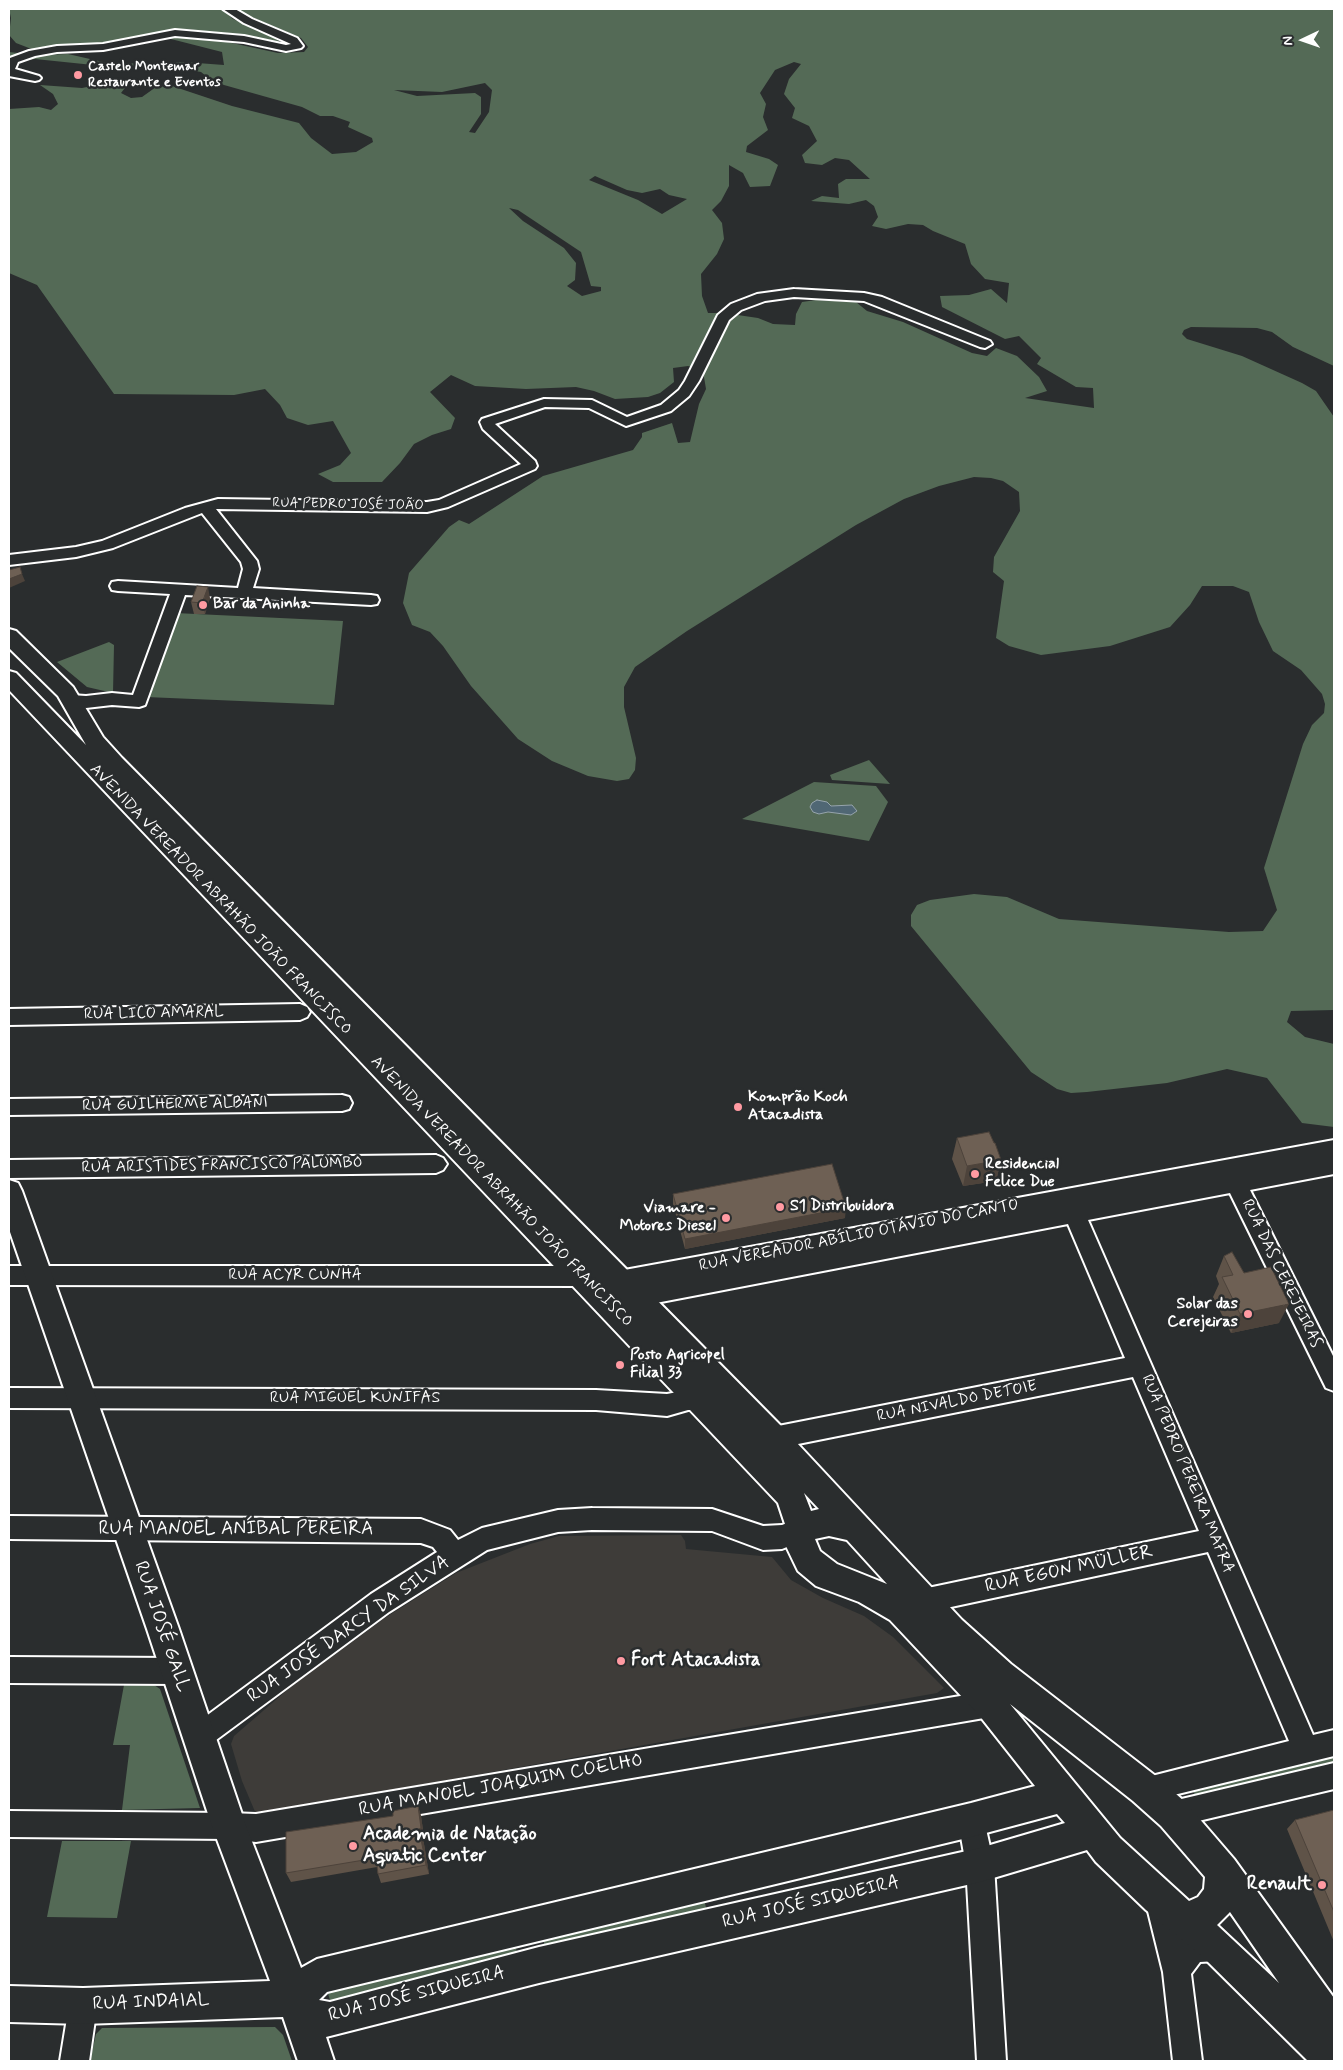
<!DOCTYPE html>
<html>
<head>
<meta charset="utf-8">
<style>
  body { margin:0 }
  #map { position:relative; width:1343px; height:2070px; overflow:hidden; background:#2a2d2e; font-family:Mynerve,sans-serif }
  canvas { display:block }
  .frame { position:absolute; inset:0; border:10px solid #fff; pointer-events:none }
  .north { position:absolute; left:1278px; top:15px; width:50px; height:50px; -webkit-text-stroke:4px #2a2d2e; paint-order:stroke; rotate:267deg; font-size:14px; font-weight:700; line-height:20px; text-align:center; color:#fff }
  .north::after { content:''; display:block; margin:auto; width:18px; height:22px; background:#fff; clip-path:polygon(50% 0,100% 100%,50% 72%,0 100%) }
</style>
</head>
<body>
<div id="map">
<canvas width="1343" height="2070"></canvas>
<div class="frame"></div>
<div class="north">N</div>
</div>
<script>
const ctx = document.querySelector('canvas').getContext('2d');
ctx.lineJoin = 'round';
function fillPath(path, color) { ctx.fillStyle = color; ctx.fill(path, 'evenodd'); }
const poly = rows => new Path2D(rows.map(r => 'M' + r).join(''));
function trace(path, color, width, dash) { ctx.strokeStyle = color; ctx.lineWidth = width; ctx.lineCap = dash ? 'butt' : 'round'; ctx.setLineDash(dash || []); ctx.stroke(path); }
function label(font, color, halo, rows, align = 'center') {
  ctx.font = font + ' Mynerve,sans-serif'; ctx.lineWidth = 5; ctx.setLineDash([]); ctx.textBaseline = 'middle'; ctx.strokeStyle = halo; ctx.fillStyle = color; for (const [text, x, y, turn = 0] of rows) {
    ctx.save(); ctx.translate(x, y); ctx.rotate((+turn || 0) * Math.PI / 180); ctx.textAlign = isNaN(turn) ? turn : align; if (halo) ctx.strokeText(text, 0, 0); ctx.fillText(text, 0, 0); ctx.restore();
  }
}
fillPath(poly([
  [681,1535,685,1541,686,1549,772,1557,791,1580,823,1598,864,1616,893,1637,944,1688,937,1693,256,1814,242,1781,231,1744,234,1736,293,1685,383,1619,456,1573,530,1544,559,1536]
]), '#3e3c39');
fillPath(poly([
  [9,9,222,9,233,19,271,35,280,42,274,42,238,34,182,29,156,33,125,42,96,47,34,50,16,43,9,35,11,18],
  [238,9,1334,9,1334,366,1293,347,1272,332,1257,328,1191,327,1184,330,1182,334,1187,339,1242,356,1302,383,1316,391,1334,417,1334,1010,1291,1011,1287,1022,1305,1037,1334,1044,1334,1127,1302,1123,1267,1078,1227,1069,1167,1083,1087,1092,1071,1093,1057,1089,1031,1072,911,926,911,915,917,905,930,900,974,894,1007,897,1059,919,1229,932,1263,931,1277,910,1264,868,1303,744,1312,725,1324,713,1325,704,1322,694,1301,670,1273,651,1259,622,1249,592,1233,586,1202,586,1190,605,1170,627,1110,646,1041,655,1009,646,996,638,1004,581,993,572,994,557,1020,511,1019,492,1003,481,991,478,974,477,939,486,904,499,856,525,687,631,635,667,624,687,624,707,636,758,635,770,629,779,617,781,588,776,552,761,518,739,471,686,443,646,430,632,412,625,403,603,409,573,449,527,459,520,469,524,543,476,633,450,642,437,642,433,672,423,678,443,690,442,699,404,706,389,703,371,688,366,673,368,674,382,660,393,648,397,615,399,594,391,576,387,526,389,475,386,451,375,430,392,455,418,451,429,432,435,414,444,400,463,382,482,333,482,318,474,340,465,351,453,333,421,308,425,287,418,280,405,265,389,234,395,114,394,37,285,9,273,9,109,39,107,51,110,58,104,53,94,40,85,82,88,117,81,128,84,121,93,131,98,142,97,156,87,172,86,232,106,299,123,311,138,332,154,356,152,373,142,372,138,348,127,350,122,333,116,320,116,302,107,224,85,211,80,201,72,172,67,152,66,132,69,35,59,9,62,9,52,36,55,68,54,112,64,184,62,224,65,222,52,167,38,182,36,209,38,278,53,304,52,308,47,301,38,249,16],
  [794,62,801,64,789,79,784,94,795,108,792,118,809,126,817,141,802,155,805,163,822,165,835,158,849,160,870,179,846,179,838,184,839,198,822,196,811,201,849,204,866,200,874,206,878,217,872,226,886,229,908,224,923,225,933,231,965,244,971,264,985,279,1009,283,1007,303,991,289,969,295,940,296,942,307,1005,339,1019,336,1041,358,1037,364,1076,387,1093,388,1094,408,1025,398,1047,391,1039,377,1017,356,996,348,987,356,972,353,903,322,867,311,856,302,816,300,802,302,796,314,795,325,773,324,758,318,724,313,708,313,702,296,701,274,717,254,724,239,722,223,712,210,721,201,729,186,729,165,743,173,750,187,770,186,778,165,769,159,746,152,747,146,768,130,763,117,766,104,760,93,775,70],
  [485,83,492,90,489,112,475,133,469,132,481,114,481,97,475,93,417,96,394,90,442,92],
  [595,176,627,190,642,193,660,189,669,195,687,199,662,214,638,200,589,180],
  [509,208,518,210,581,252,591,286,601,287,601,291,582,296,567,286,575,280,576,263,564,248,523,221],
  [175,613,343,621,334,705,146,697],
  [109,642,114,645,113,693,87,687,57,662],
  [869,760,890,784,832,780,830,775],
  [814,782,876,786,888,802,869,841,742,819],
  [124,1685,154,1685,160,1689,200,1808,122,1810,130,1745,113,1745],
  [1334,1751,1334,1768,1199,1800,1189,1786],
  [62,1841,131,1841,117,1918,47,1917],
  [704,1899,707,1912,544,1950,544,1935],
  [515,1941,518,1961,333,2010,325,1984],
  [275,2027,283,2035,292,2061,90,2061,96,2034,102,2028]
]), '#546a56');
const water = poly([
  [817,800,827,802,831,806,852,805,857,811,851,815,828,812,819,814,813,812,810,807,812,803,817,800]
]);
fillPath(water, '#506774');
trace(water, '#96a4ac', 1);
const minor = poly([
  [223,9,235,9,252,19,297,38,303,46,301,48,286,51,244,42,175,36,103,50,57,52,35,56,18,62,15,69,39,76,41,78,39,80,35,81,9,76,10,58,29,51,57,46,103,44,175,30,244,36,286,45,291,44,244,23,223,9],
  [794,289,864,293,882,297,990,341,992,344,985,348,980,347,864,301,794,297,765,301,741,310,729,320,699,381,689,396,671,411,626,426,589,408,545,407,495,424,535,461,537,466,535,469,448,507,427,512,216,509,257,561,259,569,253,588,371,595,377,596,379,600,377,604,371,605,185,595,145,705,139,707,112,705,86,708,65,705,62,701,65,697,71,695,86,696,112,693,133,695,170,594,118,591,112,590,110,586,112,582,118,581,238,588,243,569,241,562,202,513,113,548,76,557,9,565,9,555,76,547,102,541,185,508,218,499,427,502,439,500,521,464,483,429,480,422,482,419,544,399,592,400,627,417,661,405,679,390,685,381,718,315,731,304,757,294,794,289],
  [300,1004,307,1007,310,1012,307,1017,300,1020,9,1025,9,1009,300,1004],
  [342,1095,349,1097,352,1103,349,1109,342,1111,9,1115,9,1099,342,1095],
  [1334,1140,1334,1174,1250,1190,1334,1358,1334,1391,1326,1388,1230,1193,1088,1220,1313,1735,1334,1730,1334,1756,1145,1802,1136,1798,1132,1789,1136,1780,1289,1741,1208,1552,923,1613,914,1610,910,1601,914,1592,923,1589,1199,1531,1133,1377,773,1449,765,1446,761,1438,765,1430,773,1427,1125,1358,1068,1224,635,1307,627,1304,624,1297,627,1290,634,1288,619,1291,611,1288,608,1281,611,1274,619,1271,1334,1140],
  [436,1155,443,1158,447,1164,443,1170,436,1173,9,1178,9,1160,436,1155],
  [582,1266,590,1269,593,1276,590,1283,582,1286,9,1285,9,1266,582,1266],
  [9,1388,596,1390,667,1394,688,1390,701,1390,709,1393,713,1400,709,1407,701,1410,688,1410,667,1416,596,1410,9,1408,9,1388],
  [592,1508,712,1509,763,1526,782,1525,800,1518,809,1522,812,1530,809,1538,782,1549,763,1550,712,1531,592,1530,558,1532,487,1550,389,1612,208,1746,199,1750,190,1746,186,1737,190,1728,371,1594,437,1552,433,1547,421,1543,9,1539,9,1516,421,1519,450,1530,458,1540,482,1528,558,1510,592,1508],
  [9,1657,177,1658,186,1662,190,1671,186,1680,177,1684,9,1683,9,1657],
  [990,1691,999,1695,1003,1704,999,1713,990,1717,256,1842,229,1839,9,1837,9,1811,229,1813,256,1814,990,1691],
  [1334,1763,1334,1789,1173,1827,1163,1824,1160,1814,1163,1804,1173,1801,1334,1763],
  [971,1807,981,1810,984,1820,994,1865,1006,2061,977,2061,966,1865,958,1820,961,1810,971,1807],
  [1159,1885,1169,1889,1183,1940,1203,1933,1217,1933,1227,1937,1231,1947,1227,1957,1217,1961,1200,1962,1191,1974,1202,2061,1173,2061,1163,1972,1145,1899,1149,1889,1159,1885],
  [83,1992,93,1996,97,2006,89,2061,60,2061,69,2006,73,1996,83,1992]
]);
const major = poly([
  [9,629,16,631,73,687,103,737,122,758,783,1428,962,1620,1011,1664,1157,1777,1185,1802,1234,1859,1334,1998,1334,2061,1308,2061,1205,1959,1146,1910,1096,1862,1087,1850,980,1882,539,1983,326,2037,334,2061,298,2061,283,2017,83,2024,9,2022,9,1986,83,1988,270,1981,212,1826,147,1629,9,1229,9,1180,18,1183,22,1191,179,1629,246,1826,301,1968,317,1959,971,1803,1035,1786,979,1715,890,1620,859,1602,816,1586,798,1571,785,1544,785,1524,778,1503,9,690,9,671,16,673,86,745,58,696,9,648,9,629],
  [804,1493,819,1509,811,1511,804,1493],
  [829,1536,847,1540,887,1584,837,1564,820,1551,815,1539,829,1536],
  [1010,1704,1133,1801,1161,1826,1205,1877,1204,1889,1198,1897,1189,1901,1120,1838,1010,1704],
  [1057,1814,1065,1823,980,1848,539,1947,330,2002,319,2000,327,1992,971,1837,1057,1814],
  [1230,1912,1279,1983,1217,1925,1230,1912]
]);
trace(minor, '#fff', 4);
trace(major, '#fff', 4);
fillPath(minor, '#2a2d2e');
fillPath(major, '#2a2d2e');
fillPath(poly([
  [210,598,205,614,194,614,191,602],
  [957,1138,1001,1160,996,1181,963,1186,952,1159],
  [673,1194,845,1218,685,1249,673,1204],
  [1224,1256,1244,1273,1279,1323,1231,1333,1213,1297,1219,1284,1216,1276],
  [418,1806,421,1816,424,1837,423,1838,429,1874,381,1883,378,1874,377,1867,291,1882,286,1873,393,1816],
  [1334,1810,1334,1942,1287,1829,1295,1820]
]), '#5f5348');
fillPath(poly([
  [22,574,25,581,9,588,9,579],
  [208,587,210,598,205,614,202,603],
  [1001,1160,996,1181,963,1186,967,1166],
  [846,1208,845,1218,685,1249,685,1239],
  [1289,1304,1279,1323,1231,1333,1240,1314],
  [418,1806,421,1816,424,1837,423,1838,429,1874,426,1865,419,1829]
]), '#4d433b');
const building = poly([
  [20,567,22,574,9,579,9,570,20,567],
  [197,586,208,587,202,603,191,602,197,586],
  [989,1132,994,1143,995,1143,1001,1160,967,1166,957,1138,989,1132],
  [832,1164,846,1208,685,1239,673,1194,832,1164],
  [1232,1252,1244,1273,1271,1267,1289,1304,1240,1314,1222,1277,1233,1275,1224,1256,1232,1252],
  [418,1806,421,1828,419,1829,426,1865,378,1874,376,1858,286,1873,286,1832,393,1816,393,1811,418,1806],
  [1334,1810,1334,1912,1295,1820,1334,1810]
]);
fillPath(building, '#6e6054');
trace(building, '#4d433b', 1);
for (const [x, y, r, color] of [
  [78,75,5,"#ff9aa2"],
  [203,605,5,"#ff9aa2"],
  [738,1107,5,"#ff9aa2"],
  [975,1174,5,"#ff9aa2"],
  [780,1207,5,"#ff9aa2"],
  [726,1218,5,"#ff9aa2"],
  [1248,1314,5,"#ff9aa2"],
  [620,1365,5,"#ff9aa2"],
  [621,1661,5,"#ff9aa2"],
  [353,1846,5,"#ff9aa2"],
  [1322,1885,5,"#ff9aa2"]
]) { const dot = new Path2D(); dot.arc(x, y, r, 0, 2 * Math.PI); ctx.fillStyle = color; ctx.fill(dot); trace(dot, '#2a2d2e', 2); }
label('bold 14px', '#fff', '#2a2d2e', [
  ["Castelo Montemar",88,67],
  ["Restaurante e Eventos",88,83]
], 'left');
label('14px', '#fff', '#2a2d2e', [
  ["RUA PEDRO JOSÉ JOÃO",348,505,1]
]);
label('bold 16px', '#fff', '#2a2d2e', [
  ["Bar da Aninha",213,605],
  ["Komprão Koch",748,1098],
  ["Atacadista",748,1116],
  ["Residencial",985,1165],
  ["Felice Due",985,1183],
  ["S1 Distribuidora",790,1207],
  ["Viamare -",716,1209,"right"],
  ["Motores Diesel",716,1227,"right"],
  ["Solar das",1238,1305,"right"],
  ["Cerejeiras",1238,1323,"right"],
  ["Posto Agricopel",630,1356],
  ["Filial 33",630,1374]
], 'left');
label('16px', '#fff', '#2a2d2e', [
  ["AVENIDA VEREADOR ABRAHÃO JOÃO FRANCISCO",220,900,46],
  ["RUA LICO AMARAL",154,1014,-1],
  ["RUA GUILHERME ALBANI",175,1105,-1],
  ["RUA ARISTIDES FRANCISCO PALUMBO",222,1166,-1],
  ["AVENIDA VEREADOR ABRAHÃO JOÃO FRANCISCO",501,1192,46],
  ["RUA VEREADOR ABÍLIO OTÁVIO DO CANTO",859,1236,-11],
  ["RUA DAS CEREJEIRAS",1281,1274,64],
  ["RUA ACYR CUNHA",295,1276],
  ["RUA MIGUEL KUNIFAS",355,1399],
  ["RUA NIVALDO DETOIE",957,1402,-11],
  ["RUA PEDRO PEREIRA MAFRA",1187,1474,67]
]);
label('19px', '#fff', '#2a2d2e', [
  ["RUA MANOEL ANÍBAL PEREIRA",236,1530],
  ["RUA EGON MÜLLER",1069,1570,-12],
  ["RUA JOSÉ GALL",161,1627,71],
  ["RUA JOSÉ DARCY DA SILVA",349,1630,-35],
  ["RUA MANOEL JOAQUIM COELHO",501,1786,-10],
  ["RUA JOSÉ SIQUEIRA",811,1903,-13],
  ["RUA JOSÉ SIQUEIRA",417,1995,-14],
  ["RUA INDAIAL",151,2003,-2]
]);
label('bold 19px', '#fff', '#2a2d2e', [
  ["Fort Atacadista",631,1661],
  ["Academia de Natação",363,1835],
  ["Aquatic Center",363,1857],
  ["Renault",1312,1885,"right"]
], 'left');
</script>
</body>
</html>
